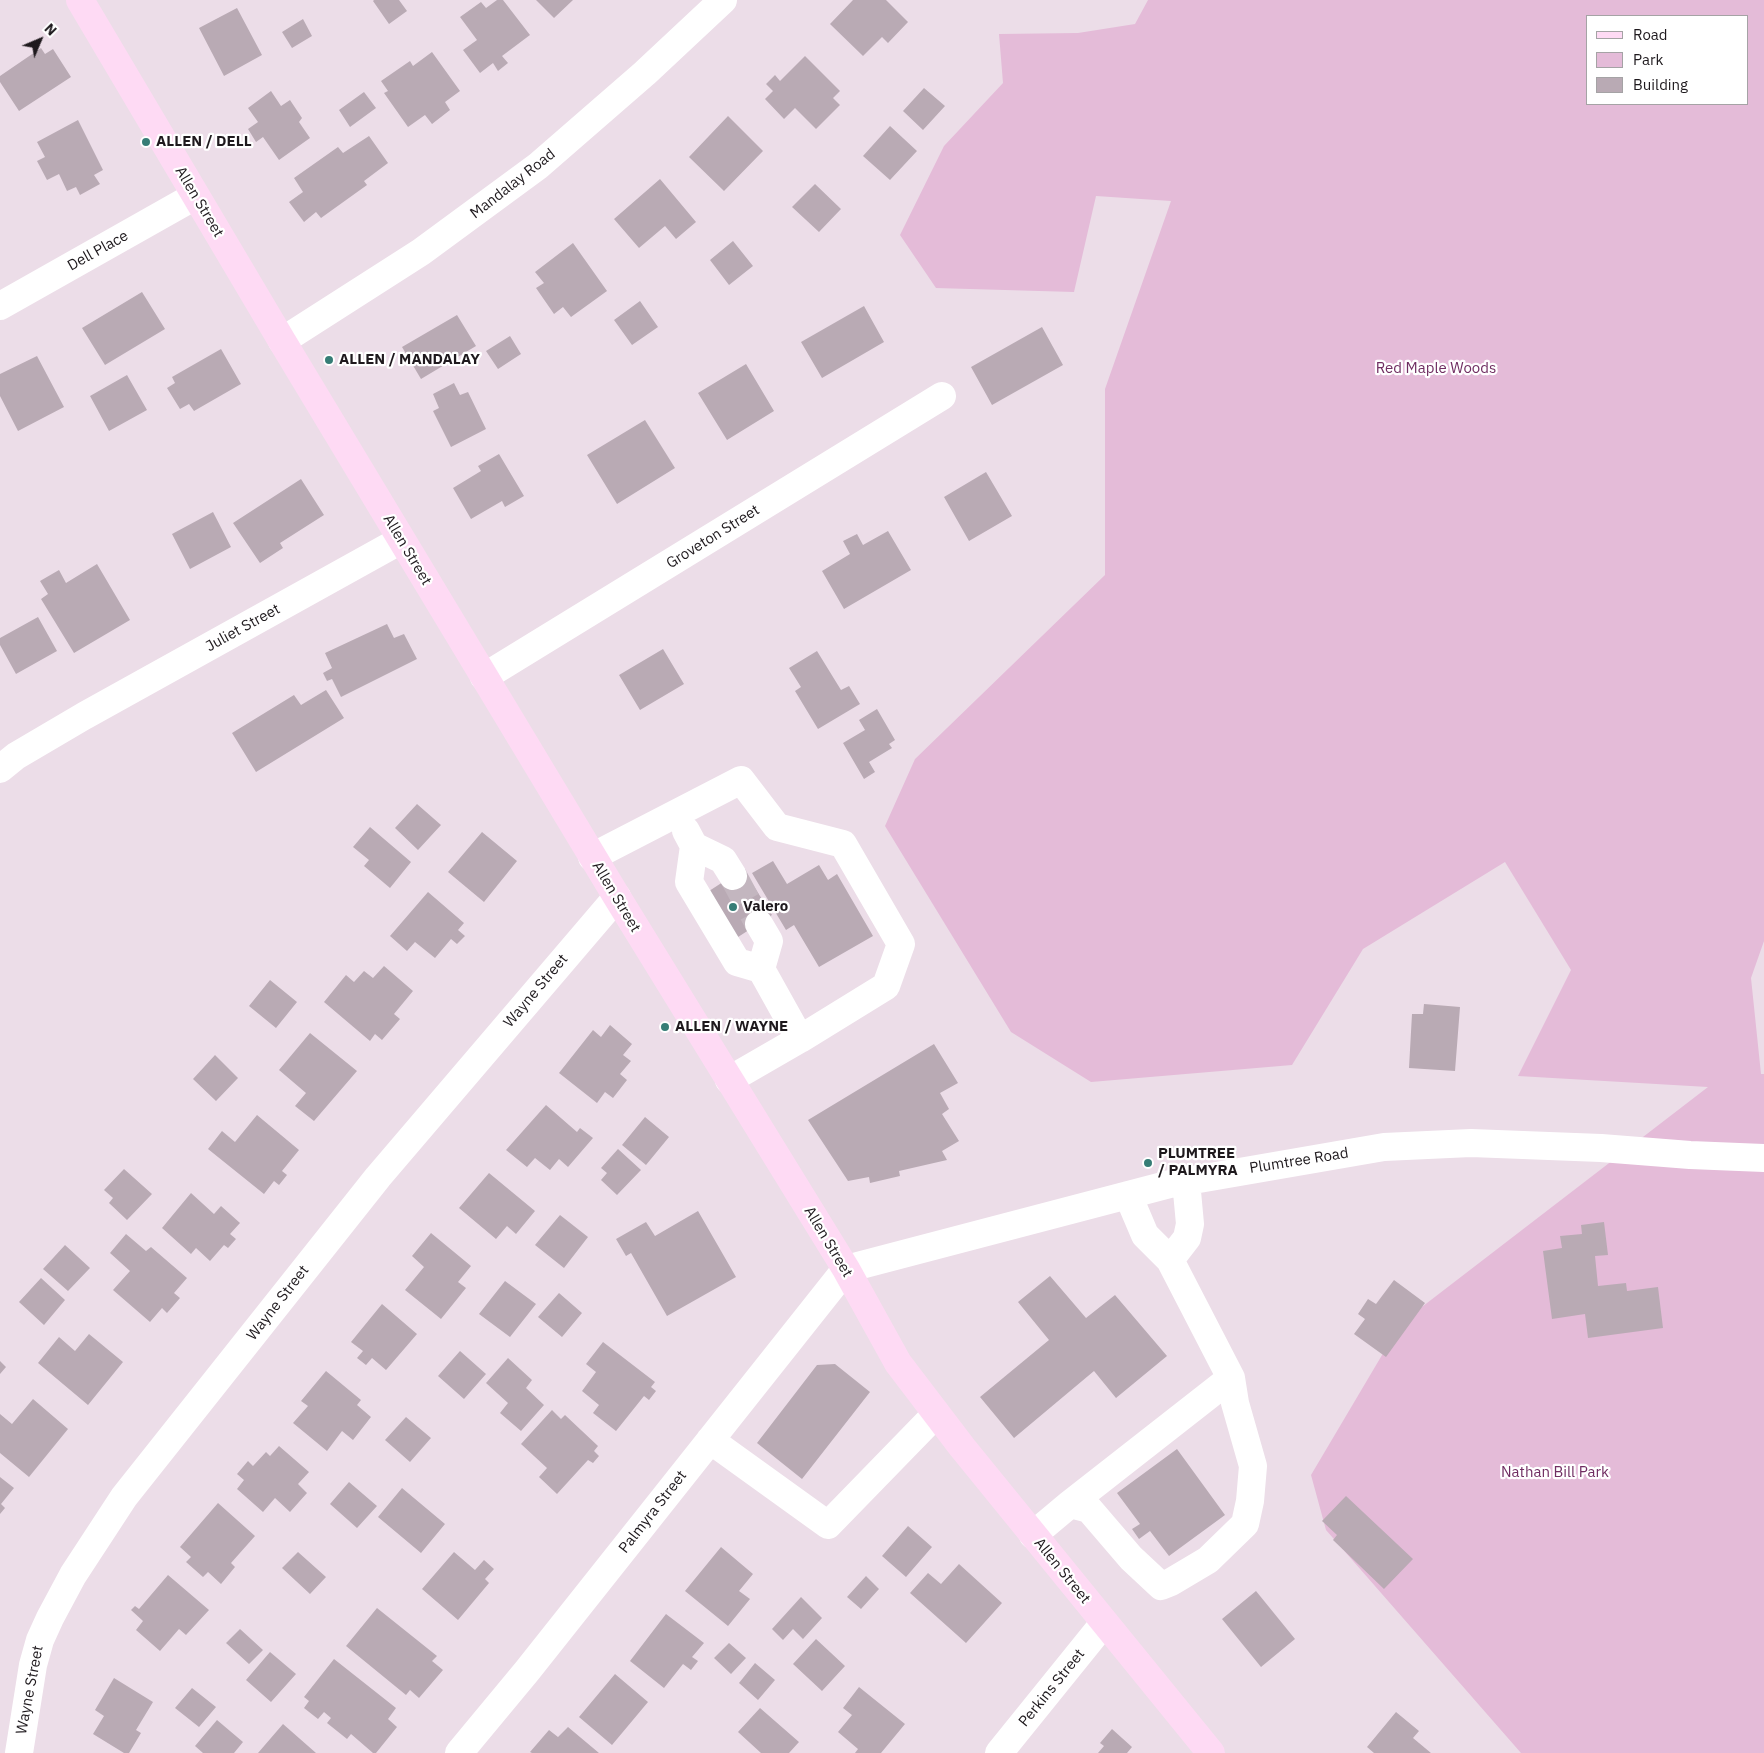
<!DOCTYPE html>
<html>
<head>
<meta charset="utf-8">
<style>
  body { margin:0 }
  #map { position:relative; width:1764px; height:1753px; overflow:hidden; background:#ecdde8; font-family:"IBM Plex Sans",sans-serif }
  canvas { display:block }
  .legend { position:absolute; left:1586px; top:15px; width:162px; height:90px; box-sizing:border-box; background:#fff; border:1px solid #a5a3a5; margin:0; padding:6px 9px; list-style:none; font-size:15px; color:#1e191d }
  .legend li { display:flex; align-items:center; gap:10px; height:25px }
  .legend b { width:25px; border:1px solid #a5a3a5 }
  .north { position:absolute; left:15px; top:15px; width:50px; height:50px; -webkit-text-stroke:4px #fff; paint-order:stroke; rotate:45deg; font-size:14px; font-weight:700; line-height:20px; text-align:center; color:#1e191d }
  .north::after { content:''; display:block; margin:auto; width:18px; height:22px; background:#1e191d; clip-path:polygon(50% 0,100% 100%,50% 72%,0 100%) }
</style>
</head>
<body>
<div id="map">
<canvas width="1764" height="1753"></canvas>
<ul class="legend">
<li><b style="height:6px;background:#fedaf4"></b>Road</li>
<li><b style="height:14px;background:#e4bbd8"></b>Park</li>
<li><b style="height:14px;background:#b9aab4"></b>Building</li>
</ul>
<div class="north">N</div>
</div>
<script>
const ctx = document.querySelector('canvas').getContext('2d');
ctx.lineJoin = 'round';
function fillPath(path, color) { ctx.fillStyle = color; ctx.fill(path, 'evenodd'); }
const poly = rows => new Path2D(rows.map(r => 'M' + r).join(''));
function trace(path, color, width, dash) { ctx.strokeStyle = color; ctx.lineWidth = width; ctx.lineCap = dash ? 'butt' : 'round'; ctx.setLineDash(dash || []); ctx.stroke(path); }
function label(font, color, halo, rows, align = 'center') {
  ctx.font = font + ' "IBM Plex Sans",sans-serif'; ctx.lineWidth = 4.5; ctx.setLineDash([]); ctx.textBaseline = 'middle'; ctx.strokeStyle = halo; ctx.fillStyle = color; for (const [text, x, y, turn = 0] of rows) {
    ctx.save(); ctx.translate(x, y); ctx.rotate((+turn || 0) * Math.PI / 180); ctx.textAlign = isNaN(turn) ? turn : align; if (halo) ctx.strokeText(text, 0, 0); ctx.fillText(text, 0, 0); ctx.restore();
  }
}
fillPath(poly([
  [1148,0,1764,0,1764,941,1751,978,1761,1074,1764,1074,1764,1753,1521,1753,1326,1530,1311,1475,1401,1323,1708,1087,1518,1076,1571,970,1505,862,1363,949,1292,1065,1091,1082,1011,1032,885,826,915,759,1105,575,1105,389,1171,201,1096,196,1074,292,936,288,900,235,944,146,1003,83,999,34,1078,33,1135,24],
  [1588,16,1748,16,1748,104,1588,104]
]), '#e4bbd8');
fillPath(poly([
  [374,0,399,0,407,11,389,24,373,1],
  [497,0,503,0,530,35,502,56,508,63,498,71,493,63,480,73,463,50,477,40,460,17,481,2,486,8],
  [536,0,573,0,554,18],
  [853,0,886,0,908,22,888,43,882,37,863,56,830,24],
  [237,8,262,55,224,76,199,28],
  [303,19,312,36,292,48,282,32],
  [41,48,45,54,53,49,71,77,19,111,0,82,0,76],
  [432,52,460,91,445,102,450,110,432,124,425,115,408,127,384,93,388,91,381,81,410,61,413,66],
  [805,56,840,91,833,98,840,105,816,129,795,108,784,119,765,99,773,91,766,84,775,75,780,81],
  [924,88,945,106,923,130,903,111],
  [271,91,281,106,290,100,302,118,299,122,310,138,279,160,263,137,256,142,248,129,258,122,248,108],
  [364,92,376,108,350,127,339,110],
  [728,116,763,151,724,191,689,157],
  [78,120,103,170,94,175,100,184,80,195,76,187,67,191,59,174,47,180,37,161,45,157,37,142],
  [890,126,917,151,890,180,863,156],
  [369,136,388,163,364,181,367,185,321,218,316,212,304,222,289,202,303,192,294,178,338,147,343,153],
  [660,179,696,222,676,239,665,226,639,248,614,219],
  [815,184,841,209,819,232,792,207],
  [733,241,753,266,729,285,710,260],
  [573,243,607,291,571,317,563,307,554,314,536,288,544,283,535,272],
  [142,292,165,329,105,365,82,328],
  [640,301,658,327,632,345,614,320],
  [864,306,884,342,822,378,801,342],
  [457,315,476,346,421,379,402,347],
  [1042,327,1063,365,992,405,971,367],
  [510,336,521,354,498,369,486,351],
  [221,349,241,384,194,411,189,404,180,409,167,388,175,383,172,377],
  [37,356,64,407,18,431,0,396,0,374],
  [746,364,774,411,727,440,698,393],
  [127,375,147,410,109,431,90,396],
  [454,383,460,395,468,392,486,429,451,447,433,411,439,408,433,394],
  [645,420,675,468,617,504,587,455],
  [499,454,524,496,505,507,502,501,471,519,453,488,481,471,478,466],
  [986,472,1012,516,969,541,944,497],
  [301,479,324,515,280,543,283,548,260,563,233,523],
  [213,512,231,547,190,569,172,534],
  [888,531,911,570,844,609,822,571,850,554,843,541,857,534,863,545],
  [97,564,130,620,74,653,41,599,48,594,40,581,59,570,66,583],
  [38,617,57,651,16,674,0,645,0,638],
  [387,624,394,638,404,634,417,659,341,697,332,679,327,681,323,673,332,668,325,653],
  [663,649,684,684,640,710,619,675],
  [817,651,841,690,849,686,860,704,818,729,795,691,801,687,789,668],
  [326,690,344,718,256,772,232,733,294,695,301,705],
  [877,709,895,740,889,744,892,748,869,762,875,772,864,779,843,743,865,730,859,720],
  [417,804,441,825,418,850,395,828],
  [370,827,411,862,390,888,364,866,369,860,353,847],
  [482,832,517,861,484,902,448,872],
  [773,861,787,884,819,865,828,880,837,874,873,936,819,967,794,925,786,930,752,873],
  [743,869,772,915,735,939,706,893],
  [428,892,464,923,458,930,465,936,457,944,451,939,435,958,415,942,407,951,390,936],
  [384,966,413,991,394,1014,400,1019,382,1040,375,1034,370,1041,324,1002,346,975,354,982,364,971,373,978],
  [270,980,297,1002,276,1028,249,1006],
  [1424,1004,1460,1007,1455,1071,1409,1068,1412,1014,1423,1014],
  [610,1025,632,1044,623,1055,631,1061,620,1074,627,1080,613,1098,605,1092,597,1103,559,1073,593,1030,601,1037],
  [310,1033,357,1071,314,1121,295,1106,306,1093,279,1070],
  [934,1044,958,1083,940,1093,949,1109,942,1114,959,1141,942,1151,947,1160,899,1171,900,1176,870,1183,869,1177,848,1181,808,1120],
  [215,1055,238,1078,216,1101,193,1079],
  [546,1105,577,1132,580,1128,593,1138,568,1167,559,1159,550,1170,535,1158,527,1167,506,1150],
  [257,1115,299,1150,282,1171,287,1175,279,1185,274,1181,264,1194,208,1149,222,1131,235,1142],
  [645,1117,669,1137,646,1165,622,1145],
  [618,1149,641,1170,617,1195,601,1180,607,1173,601,1168],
  [124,1169,152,1194,127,1220,109,1203,113,1198,104,1190],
  [489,1173,535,1211,516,1234,507,1226,496,1239,459,1208],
  [191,1193,214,1214,221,1206,240,1223,230,1234,236,1239,228,1248,224,1245,210,1261,196,1248,191,1254,162,1228],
  [698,1211,736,1277,667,1316,631,1253,626,1256,616,1239,646,1222,655,1236],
  [560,1215,588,1237,564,1268,535,1245],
  [1604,1222,1608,1255,1595,1256,1598,1286,1626,1283,1627,1291,1658,1287,1663,1328,1588,1338,1585,1314,1552,1319,1543,1251,1562,1248,1560,1236,1582,1234,1581,1225],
  [431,1233,471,1266,458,1282,466,1288,441,1319,405,1290,424,1267,412,1256],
  [126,1234,146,1251,151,1247,187,1278,174,1293,180,1298,167,1313,162,1308,150,1322,113,1290,130,1271,110,1253],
  [65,1245,90,1268,68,1291,43,1269],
  [1050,1276,1086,1318,1115,1295,1167,1356,1116,1398,1094,1371,1014,1438,980,1397,1049,1340,1018,1302],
  [41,1278,65,1300,44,1325,19,1302],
  [1394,1280,1425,1303,1386,1357,1354,1334,1365,1319,1358,1314,1368,1299,1376,1304],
  [505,1281,536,1304,510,1337,479,1314],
  [559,1293,582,1313,562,1337,538,1317],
  [382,1304,417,1334,386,1370,372,1358,366,1365,357,1358,363,1351,351,1342],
  [89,1334,123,1362,88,1405,38,1363,59,1337,75,1351],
  [603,1342,655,1382,651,1387,656,1391,649,1400,644,1396,616,1431,593,1413,599,1405,582,1391,596,1372,586,1364],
  [460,1351,486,1374,464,1399,438,1376],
  [508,1358,532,1380,526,1388,544,1405,521,1431,500,1413,508,1403,486,1383],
  [0,1361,6,1367,0,1374],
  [835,1364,870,1392,802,1479,757,1443,817,1365],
  [326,1371,361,1400,357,1405,371,1417,353,1440,342,1431,327,1451,293,1423,308,1406,301,1401],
  [33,1399,68,1429,29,1477,0,1453,0,1414,12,1424],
  [552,1410,561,1419,565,1415,598,1446,594,1451,599,1456,593,1463,588,1460,557,1494,539,1477,547,1468,521,1444],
  [406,1417,431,1438,410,1462,385,1440],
  [279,1446,309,1472,298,1484,307,1493,290,1512,275,1498,263,1512,237,1489,244,1480,237,1474,248,1461,253,1466,266,1452,270,1456],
  [1177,1449,1225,1515,1169,1556,1150,1531,1139,1539,1132,1529,1140,1524,1117,1493],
  [0,1477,14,1488,1,1504,5,1508,0,1514],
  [349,1482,377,1506,357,1528,330,1504],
  [402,1488,445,1524,421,1553,378,1517],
  [1346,1496,1413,1559,1384,1589,1333,1540,1337,1535,1322,1521],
  [218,1503,255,1536,231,1563,235,1567,221,1584,208,1572,203,1577,186,1562,191,1557,180,1547],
  [908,1526,932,1547,906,1577,882,1556],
  [721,1547,753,1574,739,1591,750,1599,728,1626,685,1591],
  [298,1552,326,1577,310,1594,282,1568],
  [454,1552,475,1570,484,1560,494,1569,485,1579,489,1583,458,1620,422,1589],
  [959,1564,1002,1603,966,1643,910,1593,928,1573,941,1584],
  [168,1575,209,1610,186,1635,179,1629,160,1651,136,1630,143,1621,131,1610,135,1606,139,1609],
  [866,1576,879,1589,861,1609,847,1597],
  [1256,1591,1295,1639,1261,1667,1222,1619],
  [801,1597,822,1618,803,1639,793,1629,783,1640,772,1629],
  [377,1608,437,1656,432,1661,443,1670,419,1698,410,1690,406,1695,346,1646],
  [666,1614,704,1643,692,1657,698,1661,691,1670,683,1664,664,1688,630,1661],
  [240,1629,263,1650,249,1664,226,1643],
  [816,1639,845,1666,822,1691,793,1664],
  [729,1643,746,1658,731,1674,714,1658],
  [270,1652,296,1674,271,1702,246,1680],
  [334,1659,396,1708,388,1719,397,1727,376,1753,373,1753,351,1734,347,1739,327,1723,331,1718,324,1712,318,1719,304,1708,309,1701,304,1697],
  [755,1663,775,1680,758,1700,739,1683],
  [615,1674,648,1702,612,1745,579,1717],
  [114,1678,153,1702,136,1730,141,1733,129,1753,124,1753,93,1734,104,1716,95,1710],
  [859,1687,905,1724,881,1753,855,1753,858,1749,838,1732,852,1715,843,1708],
  [192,1688,216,1707,199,1727,175,1708],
  [760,1708,799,1742,789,1753,761,1753,738,1732],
  [1396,1712,1419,1731,1413,1738,1431,1753,1374,1753,1367,1747],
  [217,1720,243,1742,234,1753,203,1753,195,1746],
  [283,1724,316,1753,258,1753],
  [568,1727,599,1753,532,1753,530,1752,549,1730,558,1737],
  [1112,1729,1132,1747,1127,1753,1098,1753,1104,1746,1100,1743]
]), '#b9aab4');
trace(poly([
  [733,876,759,924]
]), '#c3b6bf', 28, [28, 14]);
trace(poly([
  [0,306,195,196],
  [282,341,421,252,538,166,645,73,723,0],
  [484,677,942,396],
  [0,769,16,756,84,716,401,540],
  [686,831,694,846,723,860,733,876],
  [694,846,689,882,737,962,761,969],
  [592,857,741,780,777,827,843,844,901,944,886,986,800,1039,729,1080],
  [759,924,769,941,761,969,800,1039],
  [1128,1195,1145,1235,1170,1260,1187,1238,1190,1224,1186,1181],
  [710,1440,828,1525,936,1414],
  [1070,1504,1231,1378],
  [1033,1535,1070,1504,1089,1509,1131,1558,1161,1586,1171,1582,1208,1560,1245,1524,1250,1501,1253,1466,1235,1403,1231,1378,1170,1260],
  [19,1753,33,1665,40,1640,50,1618,73,1575,124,1497,378,1177,617,897],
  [459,1753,527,1671,846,1269,1170,1184,1384,1147,1471,1143,1601,1148,1690,1155,1764,1158],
  [999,1753,1104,1623]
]), '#fff', 28);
trace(poly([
  [80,0,282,341,617,897,846,1269,898,1363,962,1447,1211,1753]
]), '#fedaf4', 28);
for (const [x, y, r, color] of [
  [146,142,5,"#367d76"],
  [329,360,5,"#367d76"],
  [733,907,5,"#367d76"],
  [665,1027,5,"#367d76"],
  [1148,1163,5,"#367d76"]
]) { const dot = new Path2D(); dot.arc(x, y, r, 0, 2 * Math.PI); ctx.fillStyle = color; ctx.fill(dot); trace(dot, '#fff', 2); }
label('bold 15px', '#1e191d', '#fff', [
  ["ALLEN / DELL",156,142],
  ["ALLEN / MANDALAY",339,360],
  ["Valero",743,907],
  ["ALLEN / WAYNE",675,1027],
  ["PLUMTREE",1158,1154],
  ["/ PALMYRA",1158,1171]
], 'left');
label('15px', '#1e191d', '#fff', [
  ["Mandalay Road",513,184,-38],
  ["Allen Street",199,202,59],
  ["Dell Place",98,251,-29],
  ["Groveton Street",713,537,-32],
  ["Allen Street",407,550,59],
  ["Juliet Street",243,628,-29],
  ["Allen Street",616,897,59],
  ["Wayne Street",536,991,-50],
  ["Plumtree Road",1299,1161,-9],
  ["Allen Street",828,1242,59],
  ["Wayne Street",278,1303,-52],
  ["Palmyra Street",653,1512,-52],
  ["Allen Street",1062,1571,51],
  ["Perkins Street",1052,1688,-51],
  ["Wayne Street",30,1690,-79]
]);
label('15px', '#702e62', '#fff', [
  ["Red Maple Woods",1436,369],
  ["Nathan Bill Park",1555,1473]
]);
</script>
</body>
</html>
